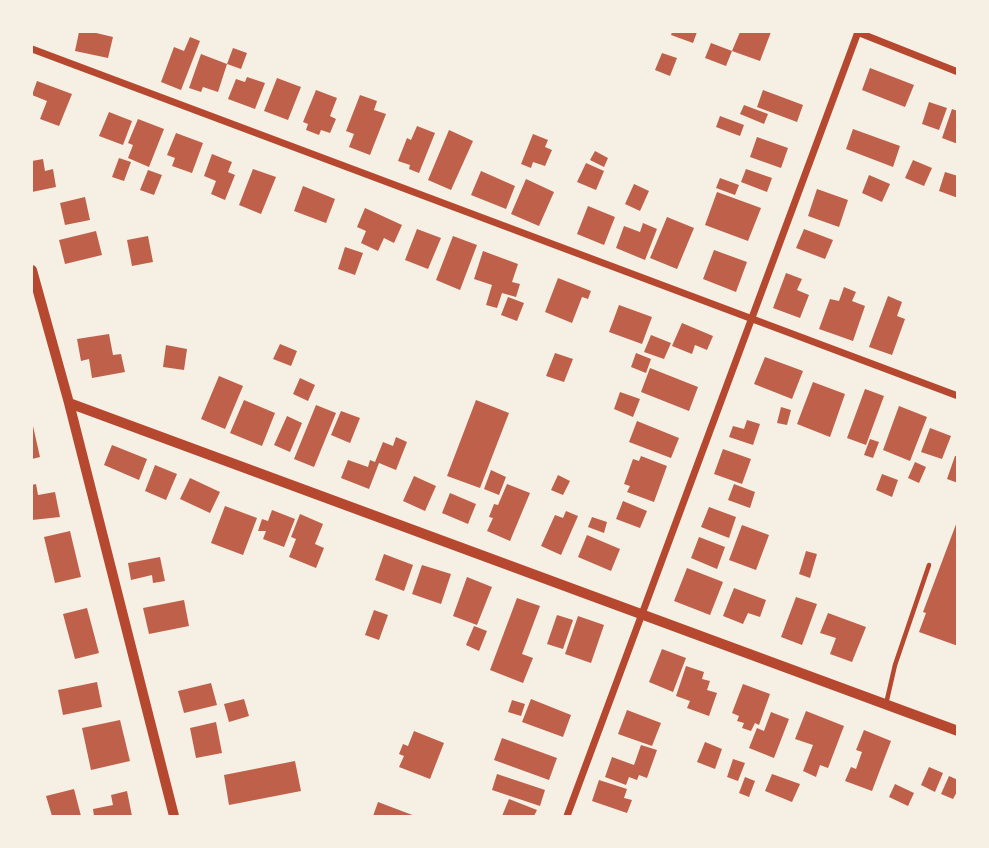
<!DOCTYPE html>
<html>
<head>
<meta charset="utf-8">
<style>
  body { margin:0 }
  #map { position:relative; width:989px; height:848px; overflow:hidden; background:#f6efe4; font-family:Signika,sans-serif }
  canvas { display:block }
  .frame { position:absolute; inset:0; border:33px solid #f6efe4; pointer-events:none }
</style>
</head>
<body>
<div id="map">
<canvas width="989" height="848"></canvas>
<div class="frame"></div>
</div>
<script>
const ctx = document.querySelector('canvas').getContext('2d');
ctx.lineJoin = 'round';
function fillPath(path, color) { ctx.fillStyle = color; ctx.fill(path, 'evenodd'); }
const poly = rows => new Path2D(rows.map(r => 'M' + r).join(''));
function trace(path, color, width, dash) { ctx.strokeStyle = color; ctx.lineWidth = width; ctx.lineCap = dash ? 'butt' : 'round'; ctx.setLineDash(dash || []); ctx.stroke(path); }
fillPath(poly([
  [79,32,92,32,113,37,108,58,75,51],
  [672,32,697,32,693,43,671,35],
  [740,32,771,32,760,61,732,51],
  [190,37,200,41,181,90,161,82,174,47,184,51],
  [711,43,732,51,726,66,705,58],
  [233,48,247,53,241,69,227,64],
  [662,53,677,58,670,76,655,70],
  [201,54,227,64,218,92,203,87,201,92,189,88],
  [870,68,914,85,905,107,862,90],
  [247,77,265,83,255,109,228,99,236,79,245,82],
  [277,78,301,87,288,120,264,111],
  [37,81,72,94,59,126,40,119,47,101,32,95],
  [316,90,337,98,330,116,336,119,330,133,321,130,319,135,306,130,308,124,303,122],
  [763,90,803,105,797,122,757,107],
  [360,95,377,101,374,110,386,114,370,155,349,147,354,134,346,131],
  [929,102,947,108,939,130,922,124],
  [744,105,768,114,764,124,740,114],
  [952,109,958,111,958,144,942,138],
  [109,112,132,121,123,145,99,136],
  [720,116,744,125,740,136,716,127],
  [138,119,164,129,149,167,128,158,133,145,128,143],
  [417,126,435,133,419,173,409,169,410,165,398,161,407,138,411,140],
  [853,129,900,146,893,167,846,149],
  [449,130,473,141,451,190,428,180],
  [176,133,203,143,192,173,172,166,175,158,167,155],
  [533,134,548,140,545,147,552,150,545,166,533,162,531,168,521,164],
  [757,137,788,148,781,168,750,157],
  [595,151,608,158,604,167,590,160],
  [212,154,232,162,228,172,235,175,225,200,211,194,216,181,204,176],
  [119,158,131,162,124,181,112,177],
  [43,159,45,171,53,169,56,187,32,192,32,161],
  [913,160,932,168,924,186,905,178],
  [586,163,604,171,596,190,577,182],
  [253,169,276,177,261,214,239,205],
  [746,169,772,178,767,192,741,182],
  [148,170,162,175,154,195,140,190],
  [481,171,515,186,506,209,471,195],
  [945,172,958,176,958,198,939,191],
  [869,175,890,184,882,202,862,193],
  [720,178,739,185,735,195,716,188],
  [526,179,554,192,539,226,511,214],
  [634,184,649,191,640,211,625,204],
  [303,186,335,199,326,223,294,211],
  [817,189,848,200,839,227,808,216],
  [717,192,761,208,748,241,705,225],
  [85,197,90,220,65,225,60,203],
  [588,206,615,217,604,245,577,234],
  [365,208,402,225,394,243,384,238,378,251,361,243,366,231,357,227],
  [667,217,694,228,677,269,650,258],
  [643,223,657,229,645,260,616,248,624,226,640,232],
  [417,229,441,238,428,269,405,260],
  [804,229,833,240,825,259,796,248],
  [96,231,102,255,65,264,59,240],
  [148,236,153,262,132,266,127,240],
  [453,236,477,245,460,290,436,280],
  [345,247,363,253,355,275,338,269],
  [714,250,747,262,736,292,703,279],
  [483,251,518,264,512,282,520,284,516,297,502,293,497,308,486,305,492,285,474,279],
  [786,273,802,279,797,290,809,295,800,318,773,308],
  [558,278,591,291,588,299,582,297,572,323,545,312],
  [844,287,856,292,852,301,865,306,853,341,819,329,830,299,839,301],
  [888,296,902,302,897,316,905,319,892,355,869,347],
  [508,297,524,303,517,321,501,315],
  [619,305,652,317,642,344,609,332],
  [682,323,713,336,707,350,695,345,692,354,672,346],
  [109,334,113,355,121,354,125,372,92,378,89,359,81,361,77,339],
  [651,335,671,343,664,359,644,352],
  [280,344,297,351,291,366,273,359],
  [166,345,187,349,184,370,163,367],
  [555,353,573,359,564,382,546,376],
  [636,353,651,359,646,373,631,367],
  [765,357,803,371,792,399,754,384],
  [650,368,698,387,689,411,641,392],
  [219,376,243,386,225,429,201,419],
  [300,378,315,385,308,401,293,394],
  [813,382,845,394,830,437,797,424],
  [865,389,884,396,866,445,847,438],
  [620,392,640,399,633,417,614,409],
  [244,400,275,413,262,446,230,433],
  [476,400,509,413,480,488,447,476],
  [316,405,336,413,314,467,294,459],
  [899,406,927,417,910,461,883,450],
  [781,407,791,410,787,425,777,423],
  [341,411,360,418,350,443,331,435],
  [287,416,302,423,290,452,274,445],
  [747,420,760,424,753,445,729,437,733,426,744,429],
  [637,421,679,438,671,458,629,442],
  [33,426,40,457,32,459,32,426],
  [930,428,951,436,942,459,921,452],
  [396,437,407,442,396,470,379,463,369,489,341,478,348,460,368,467,370,460,375,462,383,442,393,446],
  [870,439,879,442,873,458,864,455],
  [112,445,147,459,139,480,104,465],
  [723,449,751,459,742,484,714,474],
  [641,456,667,466,654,502,627,492,630,486,624,484,633,459,639,461],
  [955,456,958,456,958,483,947,479],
  [915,462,926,467,919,483,908,478],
  [155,465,177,474,166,500,145,491],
  [491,470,506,477,499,495,484,489],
  [882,474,898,480,892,497,876,490],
  [558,475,570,481,563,495,551,490],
  [414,476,436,486,425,511,403,501],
  [190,478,220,492,210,513,180,499],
  [36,484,38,495,55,492,60,517,32,520,32,485],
  [507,484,530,493,510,541,487,531,493,518,489,517,494,504,498,505],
  [734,484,755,492,750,508,728,500],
  [450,493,476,504,468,524,442,513],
  [623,501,647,511,640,528,616,519],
  [225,506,257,518,243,555,211,543],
  [709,507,736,517,729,538,701,527],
  [272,510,295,519,284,547,263,539,266,531,258,531,262,519,268,521],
  [566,511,578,516,561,555,541,546,555,515,563,518],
  [300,514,323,524,315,544,324,548,316,568,289,557,296,539,291,537],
  [592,517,607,522,604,533,588,527],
  [958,519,958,646,919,632,926,613,923,612],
  [742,525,769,535,756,570,729,560],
  [70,531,81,577,55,583,44,537],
  [587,535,620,549,611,571,578,557],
  [699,537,725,547,717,569,691,558],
  [806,551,817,554,810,578,799,574],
  [384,554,413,565,404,591,375,580],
  [160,557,165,581,153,583,152,575,131,580,128,563],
  [422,565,451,574,441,604,412,594],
  [687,568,723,582,710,615,674,601],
  [467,577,492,587,477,625,453,616],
  [734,588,766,600,760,617,748,613,743,624,723,616],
  [796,597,817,604,802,645,781,637],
  [517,598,540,606,522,654,533,658,523,683,490,670],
  [184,600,189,626,149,634,143,608],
  [87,608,99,653,75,659,63,614],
  [374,610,388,615,379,640,365,635],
  [828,613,866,627,852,662,830,654,836,638,820,633],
  [557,615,573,620,563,649,547,644],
  [578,616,604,625,591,663,565,654],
  [474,626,487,631,479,651,466,645],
  [662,649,686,658,673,692,649,682],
  [686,666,704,672,702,679,710,681,707,690,717,693,709,716,687,708,690,701,676,696],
  [97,682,102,707,63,715,58,690],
  [211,683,217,705,184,713,178,691],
  [743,684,770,694,759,725,755,723,751,731,742,728,744,723,737,721,739,716,732,713],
  [244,699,249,716,229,722,224,704],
  [531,699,571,715,563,737,522,722],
  [512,700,525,704,521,716,508,712],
  [627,710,661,723,652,746,618,734],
  [806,711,844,726,828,768,820,765,816,777,803,771,813,745,795,739],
  [771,712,789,719,774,758,749,748,757,728,764,731],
  [120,720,130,761,91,770,82,728],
  [216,722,222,753,196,758,190,728],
  [864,730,891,741,872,791,845,781,851,767,856,769,862,752,856,750],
  [414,731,444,743,430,779,399,767,404,756,399,754,403,744,408,746],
  [502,738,557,758,549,780,494,760],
  [705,742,722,749,715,769,697,762],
  [641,745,657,750,647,778,639,775,637,780,629,777,626,785,605,777,612,757,634,765],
  [733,759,745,763,738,781,727,777],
  [295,761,301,791,229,805,224,775],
  [929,767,943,773,935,792,921,785],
  [497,774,545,790,540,806,492,790],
  [772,774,800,784,792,802,765,791],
  [949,776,958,780,958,790,953,799,941,794],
  [745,777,755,781,749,797,739,793],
  [599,780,627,789,624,798,632,800,627,813,592,801],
  [895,784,914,793,908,806,889,797],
  [74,789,81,816,52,816,46,796],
  [127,791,132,816,94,816,93,809,113,805,111,795],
  [509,799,537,810,534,816,502,816],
  [378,802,415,816,373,816]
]), '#bf614a');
trace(poly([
  [886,704,895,665,929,565]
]), '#b5482f', 4.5);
trace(poly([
  [857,32,958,72],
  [32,49,958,396],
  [567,816,858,32]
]), '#b5482f', 7);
trace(poly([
  [32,270,69,403,174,816],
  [69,403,958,731]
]), '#b5482f', 10);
</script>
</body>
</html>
